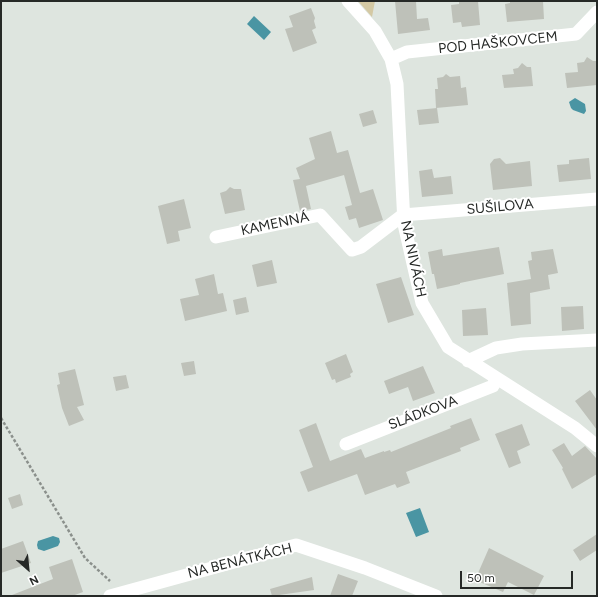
<!DOCTYPE html>
<html>
<head>
<meta charset="utf-8">
<style>
  body { margin:0 }
  #map { position:relative; width:598px; height:597px; overflow:hidden; background:#dee5df; font-family:Figtree,sans-serif }
  canvas { display:block }
  .frame { position:absolute; inset:0; border:2px solid #262927; pointer-events:none }
  .north { position:absolute; left:8px; top:549px; width:40px; height:40px; -webkit-text-stroke:3px #fff; paint-order:stroke; rotate:153deg; font-size:11px; font-weight:700; line-height:16px; text-align:center; color:#262927 }
  .north::after { content:''; display:block; margin:auto; width:14px; height:18px; background:#262927; clip-path:polygon(50% 0,100% 100%,50% 72%,0 100%) }
  .scale { position:absolute; left:460px; top:571px; width:113px; height:18px; box-sizing:border-box; border:2px solid #262927; border-top:0; padding-left:5px; font-size:12px; line-height:14px; white-space:nowrap; color:#262927; -webkit-text-stroke:3px #fff; paint-order:stroke }
</style>
</head>
<body>
<div id="map">
<canvas width="598" height="597"></canvas>
<div class="frame"></div>
<div class="north">N</div>
<div class="scale">50 m</div>
</div>
<script>
const ctx = document.querySelector('canvas').getContext('2d');
ctx.lineJoin = 'round';
function fillPath(path, color) { ctx.fillStyle = color; ctx.fill(path, 'evenodd'); }
const poly = rows => new Path2D(rows.map(r => 'M' + r).join(''));
function trace(path, color, width, dash) { ctx.strokeStyle = color; ctx.lineWidth = width; ctx.lineCap = dash ? 'butt' : 'round'; ctx.setLineDash(dash || []); ctx.stroke(path); }
function label(font, color, halo, rows, align = 'center') {
  ctx.font = font + ' Figtree,sans-serif'; ctx.lineWidth = 4; ctx.setLineDash([]); ctx.textBaseline = 'middle'; ctx.strokeStyle = halo; ctx.fillStyle = color; for (const [text, x, y, turn = 0] of rows) {
    ctx.save(); ctx.translate(x, y); ctx.rotate((+turn || 0) * Math.PI / 180); ctx.textAlign = isNaN(turn) ? turn : align; if (halo) ctx.strokeText(text, 0, 0); ctx.fillText(text, 0, 0); ctx.restore();
  }
}
fillPath(poly([
  [358,1,375,1,372,17]
]), '#d4c9a4');
fillPath(poly([
  [254,16,271,32,264,40,247,24],
  [575,98,585,104,586,111,584,114,573,110,571,108,569,102],
  [420,508,429,532,416,537,406,513],
  [53,536,59,538,60,542,58,546,44,551,38,549,37,545,38,541]
]), '#4a95a3');
fillPath(poly([
  [395,1,416,1,417,19,428,18,430,30,398,34],
  [459,1,478,1,480,25,462,27,461,22,453,23,451,5,459,4],
  [510,1,543,1,544,19,507,22,505,4,510,3],
  [311,8,315,18,314,21,316,28,312,30,317,43,293,52,285,29,293,27,289,16],
  [587,57,593,61,597,61,597,85,567,88,565,73,578,72,577,63,584,62],
  [522,63,527,67,531,67,533,86,504,88,502,75,514,74,513,69,518,68],
  [446,74,450,77,460,76,461,88,466,87,468,105,436,108,435,89,438,89,437,78,443,77],
  [437,108,439,123,419,125,417,110],
  [373,110,377,123,363,127,359,114],
  [331,131,337,153,348,150,360,193,373,189,383,220,359,228,356,218,349,220,345,207,352,205,344,175,306,186,311,209,300,211,293,180,300,179,296,168,315,159,309,138],
  [500,158,506,164,530,161,532,186,493,190,490,164,494,159],
  [589,158,591,179,559,182,557,165,569,164,569,160],
  [432,169,434,178,451,176,453,194,422,197,419,171],
  [230,187,234,189,241,189,245,210,225,214,220,193,226,191],
  [184,199,191,228,178,231,180,241,167,244,158,206],
  [499,247,504,274,460,283,460,284,437,289,434,274,432,274,428,252,442,249,443,256],
  [553,249,558,273,548,275,550,289,530,293,531,324,511,326,507,283,531,279,528,261,532,260,531,252],
  [272,260,277,283,257,287,252,265],
  [214,274,218,294,223,293,227,311,185,321,180,299,199,295,195,279],
  [401,277,414,315,388,323,376,284],
  [246,297,249,312,236,315,233,300],
  [583,306,584,329,562,331,561,307],
  [486,308,488,335,463,336,462,310],
  [346,354,353,372,350,374,351,377,336,383,335,379,332,380,325,363],
  [194,361,196,374,184,376,181,363],
  [423,366,435,393,413,401,408,387,389,394,384,381],
  [75,369,84,405,77,407,84,420,69,426,62,408,57,385,60,384,58,373],
  [126,375,129,388,116,391,113,377],
  [590,390,597,400,597,430,575,401],
  [471,418,480,440,460,448,461,451,406,472,410,483,397,488,395,484,365,495,357,474,308,492,300,472,313,467,299,430,316,423,330,461,361,449,365,458,384,451,384,452,390,450,391,452,451,428,450,426],
  [522,424,530,445,517,451,521,463,509,468,495,434],
  [564,443,572,456,585,446,597,459,597,474,572,489,562,469,563,468,552,450],
  [20,494,23,505,12,509,8,498],
  [597,534,597,550,580,561,573,550],
  [23,541,31,563,1,573,1,549],
  [489,548,544,576,534,595,508,582,503,592,475,580],
  [72,559,83,592,72,596,12,596,12,595,53,579,49,567],
  [338,574,358,581,352,596,330,596],
  [312,577,314,590,272,596,270,589]
]), '#bec1b9');
trace(poly([
  [1,418,85,558,110,581]
]), '#8b908c', 2.5, [3, 2]);
trace(poly([
  [348,1,375,31,391,59,397,84,404,224,422,303,448,347,575,428,597,446],
  [391,59,407,52,576,34,597,12],
  [216,237,320,215,352,250,361,247,403,215,597,199],
  [468,361,496,348,522,344,597,340],
  [346,444,493,386,496,378],
  [110,596,296,545,365,568,436,596]
]), '#fff', 13);
label('14px', '#262927', '#fff', [
  ["POD HAŠKOVCEM",498,43,-6],
  ["SUŠILOVA",500,207,-5],
  ["KAMENNÁ",275,224,-12],
  ["NA NIVÁCH",413,259,78],
  ["SLÁDKOVA",423,413,-21],
  ["NA BENÁTKÁCH",240,561,-14]
]);
</script>
</body>
</html>
